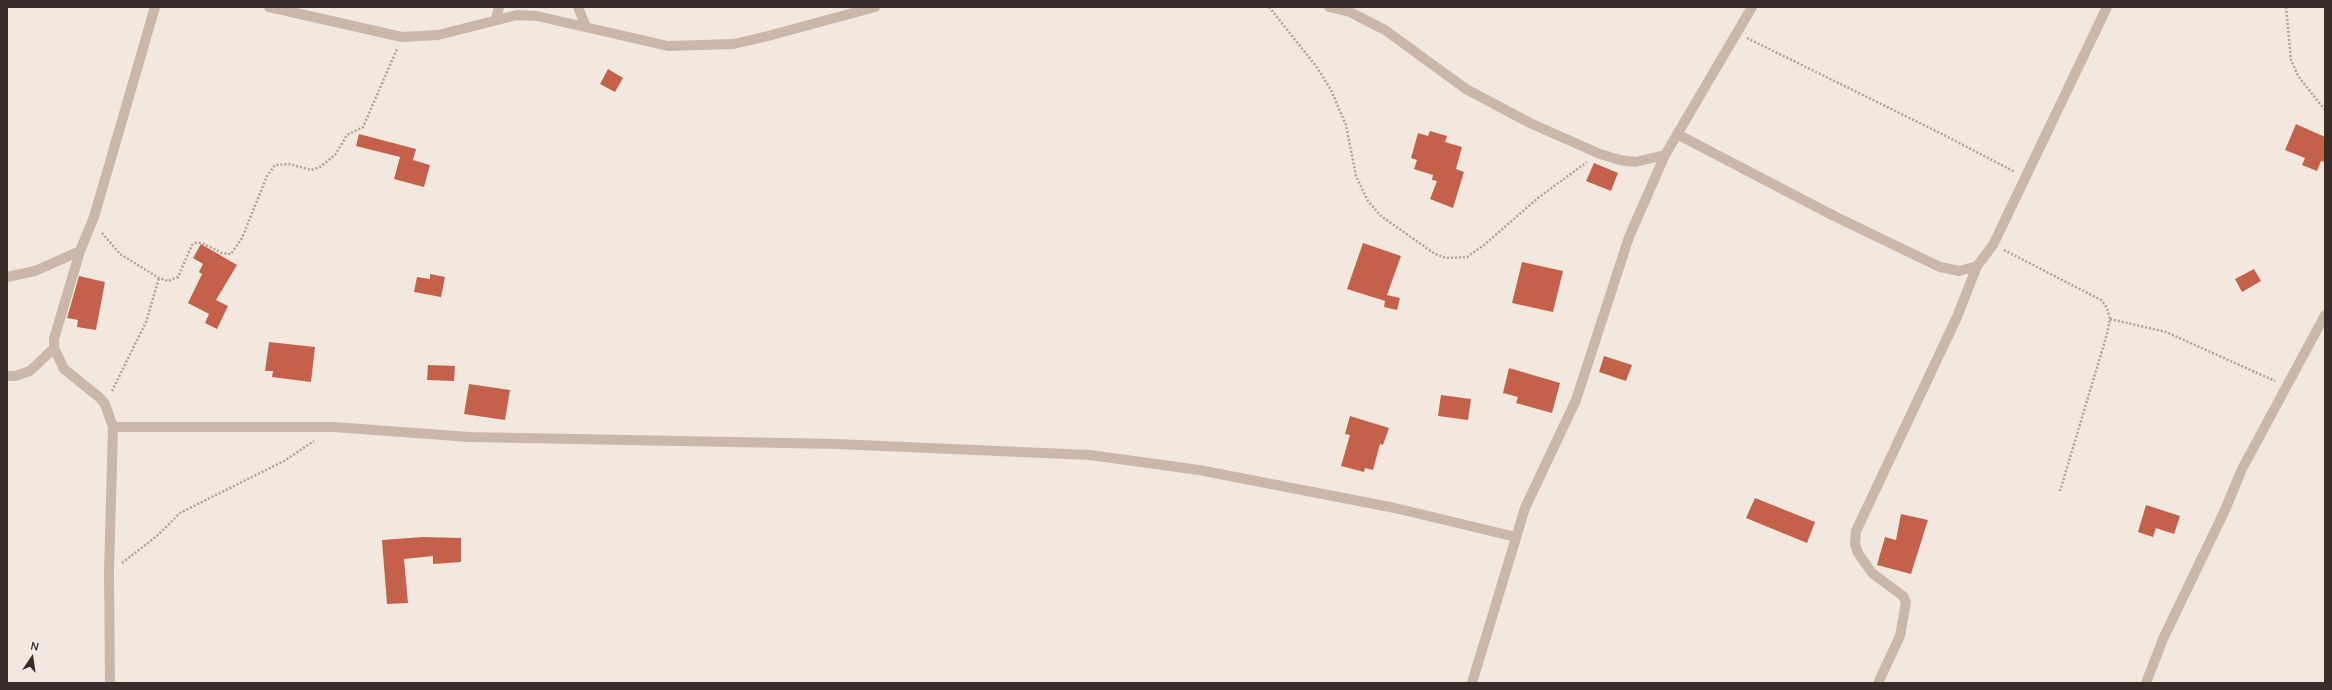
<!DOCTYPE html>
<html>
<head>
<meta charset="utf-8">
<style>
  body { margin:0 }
  #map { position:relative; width:2332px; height:690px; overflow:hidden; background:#f2e8df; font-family:Manrope,sans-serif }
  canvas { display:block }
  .frame { position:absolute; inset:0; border:8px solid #382d2a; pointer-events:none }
  .north { position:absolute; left:12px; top:638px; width:40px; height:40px; -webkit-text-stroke:3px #faf2eb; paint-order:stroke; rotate:13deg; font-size:11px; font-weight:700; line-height:16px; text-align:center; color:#382d2a }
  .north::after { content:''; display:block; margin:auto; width:14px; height:18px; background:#382d2a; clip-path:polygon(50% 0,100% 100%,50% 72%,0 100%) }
</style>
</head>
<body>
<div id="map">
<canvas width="2332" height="690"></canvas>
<div class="frame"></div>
<div class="north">N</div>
</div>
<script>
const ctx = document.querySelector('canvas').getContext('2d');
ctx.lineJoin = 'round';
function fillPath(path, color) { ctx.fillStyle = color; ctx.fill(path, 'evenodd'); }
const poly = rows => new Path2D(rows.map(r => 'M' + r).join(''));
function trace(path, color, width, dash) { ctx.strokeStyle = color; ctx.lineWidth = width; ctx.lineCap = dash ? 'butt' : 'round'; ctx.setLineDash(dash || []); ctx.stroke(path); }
fillPath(poly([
  [608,69,623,78,615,92,600,84],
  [2296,124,2325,137,2325,162,2321,161,2317,171,2302,165,2305,158,2285,150],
  [1430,131,1447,136,1445,142,1462,147,1456,169,1464,172,1453,208,1430,199,1437,181,1432,180,1433,175,1414,169,1417,160,1411,158,1418,133,1428,136],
  [359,134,416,149,413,160,430,165,424,187,394,179,400,157,356,146],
  [1594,163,1618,173,1611,191,1586,181],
  [1363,243,1401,256,1387,295,1400,298,1397,310,1384,307,1385,301,1347,289],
  [201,244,237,265,216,300,228,306,217,329,205,323,209,314,188,303,202,274,199,272,203,264,193,258],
  [1522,262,1563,271,1553,312,1512,303],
  [2254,269,2261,281,2242,292,2235,279],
  [430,274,445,277,441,297,414,292,417,277,430,279],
  [79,276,105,282,96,330,77,327,78,320,67,318],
  [269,342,315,347,311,382,272,377,273,371,265,371],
  [1604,356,1632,365,1626,381,1599,372],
  [428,365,455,366,454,381,427,380],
  [1509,368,1560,383,1552,413,1516,403,1518,397,1503,393],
  [469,384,510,390,505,420,464,414],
  [1441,395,1471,399,1468,420,1438,416],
  [1350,416,1389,428,1383,445,1380,444,1373,470,1365,468,1364,472,1341,466,1350,435,1345,434],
  [1755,498,1815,522,1807,543,1746,518],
  [2146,505,2180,516,2174,534,2156,528,2153,537,2138,532],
  [1901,514,1928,520,1911,574,1877,565,1885,537,1896,540],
  [423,537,461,538,461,562,433,564,433,556,404,559,408,603,387,604,382,540]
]), '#c4614b');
trace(poly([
  [1269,7,1316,66,1331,90,1346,125,1356,176,1368,201,1381,216,1435,254,1446,258,1467,257,1484,245,1538,198,1587,162],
  [2286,7,2291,60,2298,76,2325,110],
  [1747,38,1942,134,2015,172],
  [102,233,120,254,159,278,168,281,178,277,192,245,195,243,202,243,222,253,231,254,242,238,267,176,275,165,289,164,311,170,320,167,335,155,347,135,363,127,397,49],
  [2004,250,2101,300,2107,308,2110,319,2107,334,2060,491],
  [2110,319,2166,332,2275,381],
  [112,391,146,322,159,278],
  [122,563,157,536,180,513,284,461,314,441]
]), '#b6a194', 2.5, [2, 2]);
trace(poly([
  [269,7,402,37,438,35,517,15,537,16,668,46,734,44,768,36,875,7],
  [578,7,586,27],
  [1329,7,1350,12,1385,30,1466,89,1530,123,1600,154,1620,160,1635,162,1665,155],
  [496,19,499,7],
  [1677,134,1834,216,1940,267,1959,271,1977,266,1993,245,2107,7],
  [7,277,35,271,80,251],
  [7,376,15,376,30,371,54,348],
  [113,427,334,427,469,437,837,444,1090,455,1199,470,1395,508,1516,537],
  [110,683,109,572,113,427,105,404,99,397,64,369,54,348,54,339,80,251,94,217,155,7],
  [1472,683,1525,508,1576,400,1629,237,1665,155,1752,7],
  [1878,683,1900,636,1906,602,1903,596,1872,573,1858,553,1855,544,1856,531,1957,317,1977,266],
  [2146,683,2163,639,2225,510,2242,469,2325,315]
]), '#cbb7aa', 10);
</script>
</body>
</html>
